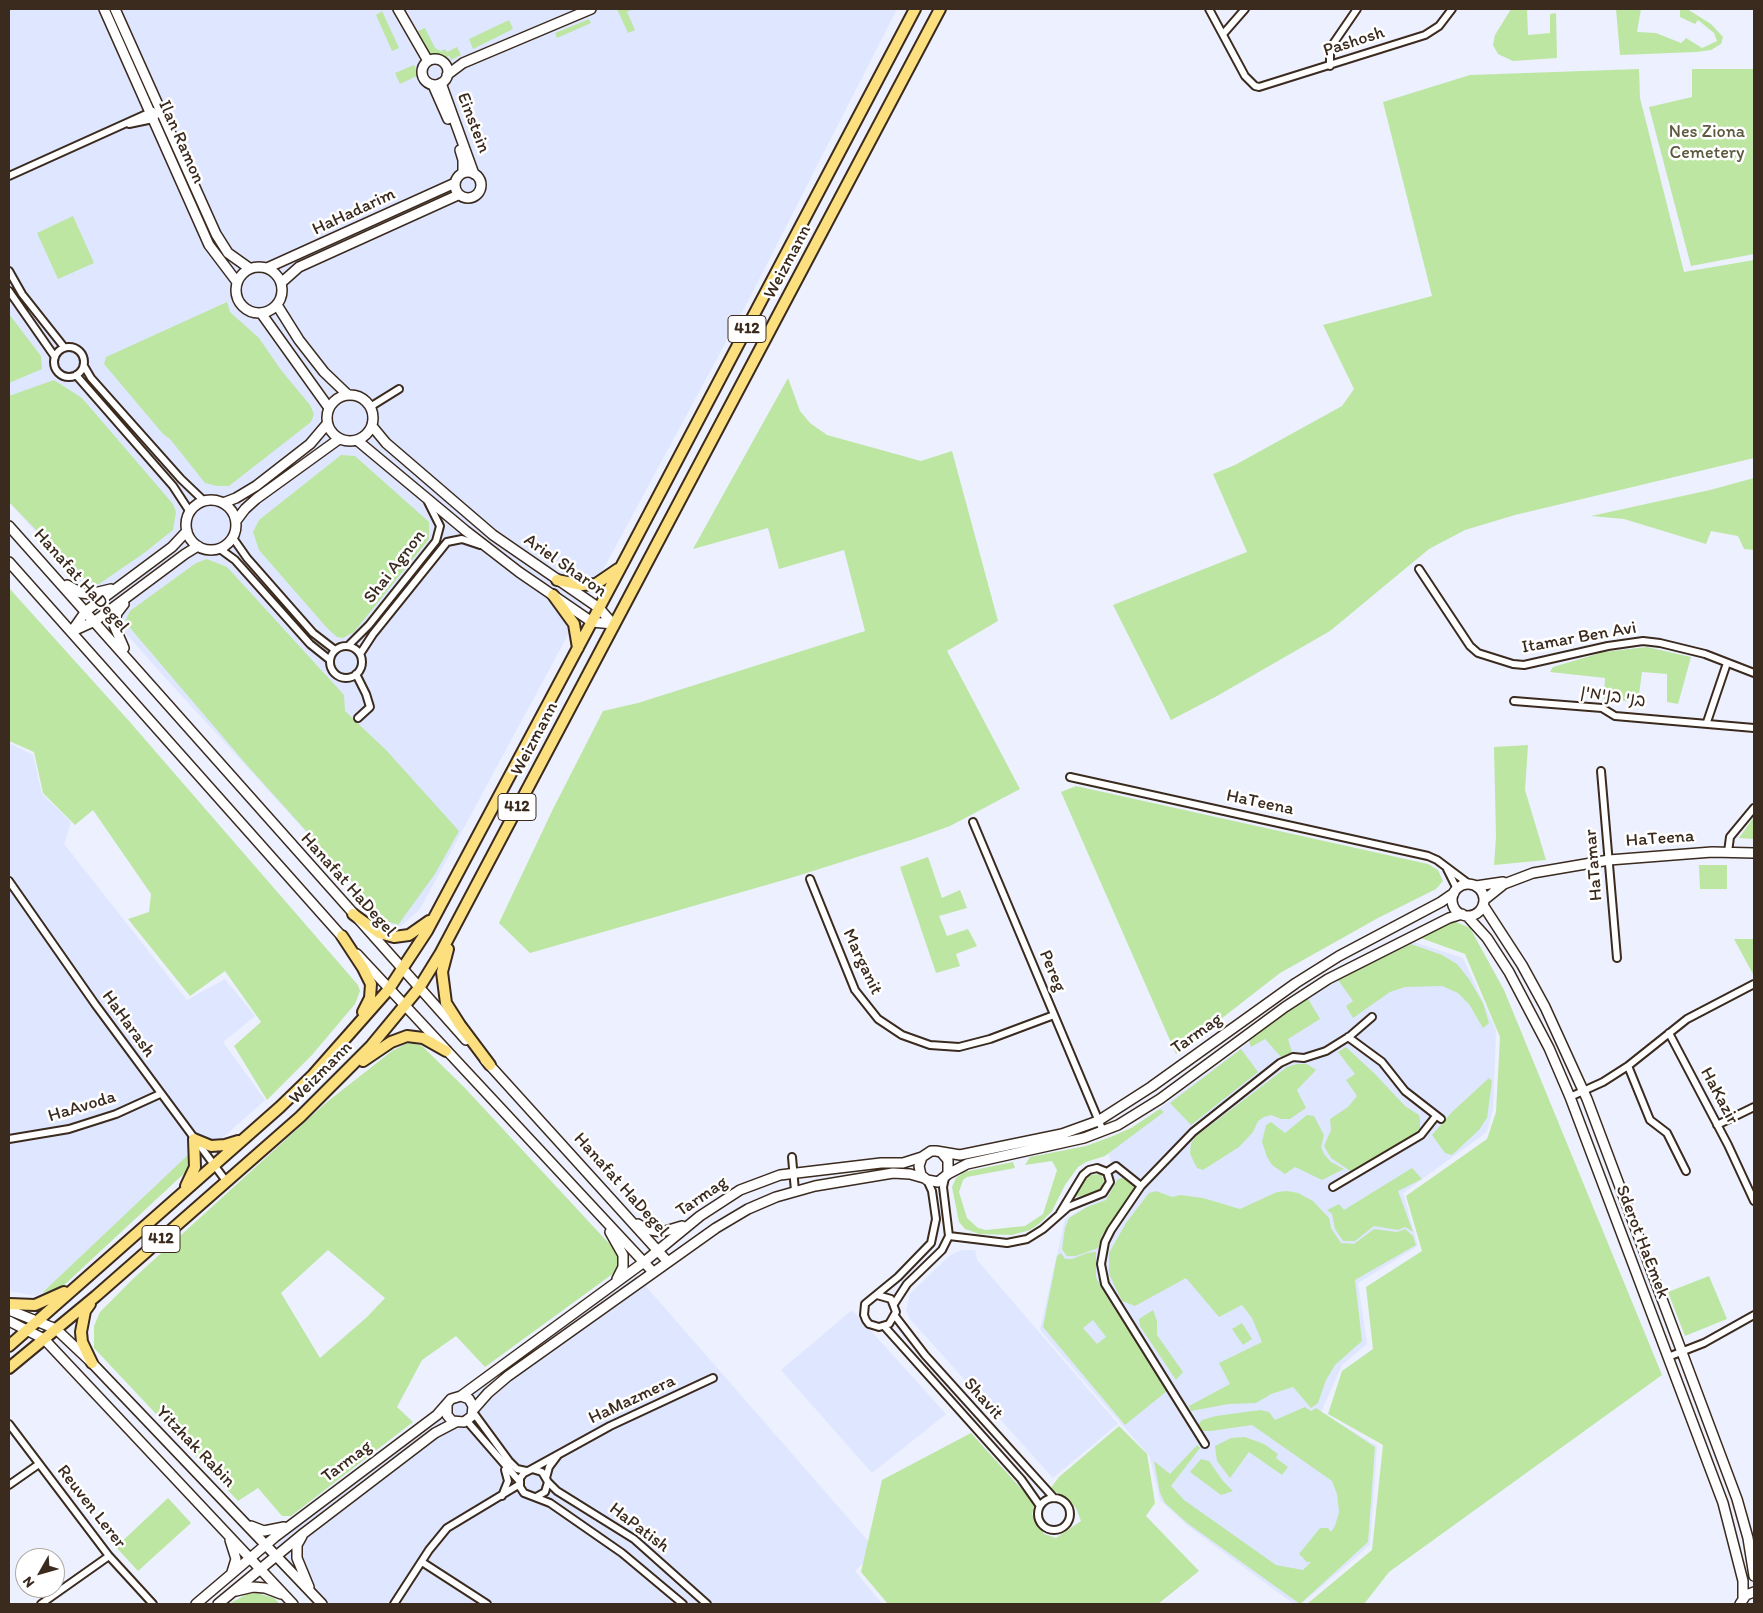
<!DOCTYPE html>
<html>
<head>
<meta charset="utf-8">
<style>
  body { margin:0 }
  #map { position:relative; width:1763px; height:1613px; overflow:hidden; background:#ecf0ff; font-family:Itim,sans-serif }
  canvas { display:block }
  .frame { position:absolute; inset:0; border:10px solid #3b2a1e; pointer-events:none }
  .north { position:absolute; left:15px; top:1548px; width:50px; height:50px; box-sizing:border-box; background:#fff; border:1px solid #b1aaa5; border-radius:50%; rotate:232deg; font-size:14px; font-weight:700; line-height:20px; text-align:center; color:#3b2a1e }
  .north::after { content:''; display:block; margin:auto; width:18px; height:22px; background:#3b2a1e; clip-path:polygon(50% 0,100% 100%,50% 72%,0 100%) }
</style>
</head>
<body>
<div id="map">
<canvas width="1763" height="1613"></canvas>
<div class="frame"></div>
<div class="north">N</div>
</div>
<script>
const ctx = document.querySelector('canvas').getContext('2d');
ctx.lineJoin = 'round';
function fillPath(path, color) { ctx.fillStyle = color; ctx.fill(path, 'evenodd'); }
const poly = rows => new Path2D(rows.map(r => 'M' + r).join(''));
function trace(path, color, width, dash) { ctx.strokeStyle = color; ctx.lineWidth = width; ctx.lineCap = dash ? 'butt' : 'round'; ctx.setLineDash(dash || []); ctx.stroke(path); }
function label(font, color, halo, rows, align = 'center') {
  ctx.font = font + ' Itim,"Playpen Sans Hebrew",sans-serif'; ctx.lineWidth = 5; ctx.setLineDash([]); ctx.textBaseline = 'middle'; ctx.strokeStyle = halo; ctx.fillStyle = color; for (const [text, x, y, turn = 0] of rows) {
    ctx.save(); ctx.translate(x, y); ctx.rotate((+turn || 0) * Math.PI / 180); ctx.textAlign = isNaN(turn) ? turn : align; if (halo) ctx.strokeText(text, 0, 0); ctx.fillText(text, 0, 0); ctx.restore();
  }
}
fillPath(poly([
  [9,9,897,9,748,301,420,909,396,930,160,672,9,502],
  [9,743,33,755,42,794,71,822,64,844,187,1000,225,979,255,1016,223,1042,265,1100,126,1224,37,1296,9,1291],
  [1411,941,1463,958,1496,1030,1493,1109,1487,1132,1403,1193,1418,1246,1358,1283,1367,1344,1342,1365,1321,1412,1377,1446,1370,1545,1301,1604,1294,1604,1189,1527,1160,1500,1150,1457,1040,1330,1065,1219,1105,1196,1115,1181,1107,1147,1320,990],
  [961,1250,975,1250,977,1260,1118,1424,1053,1478,910,1319,906,1311,910,1294,949,1256],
  [629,1267,876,1550,855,1571,882,1604,326,1604,266,1536],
  [852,1310,946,1414,872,1473,781,1370]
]), '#dfe6ff');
fillPath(poly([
  [617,9,633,9,627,12,635,30,628,33],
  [1511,9,1527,9,1528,35,1550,33,1550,14,1556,13,1557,58,1513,61,1498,54,1493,45,1495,35],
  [1616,9,1641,9,1637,32,1656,33,1681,43,1686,38,1702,48,1717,41,1714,33,1698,20,1695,24,1680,17,1680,9,1687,9,1711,24,1723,37,1721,44,1711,50,1696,52,1620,55],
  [382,11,399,48,392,51,376,15],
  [589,19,591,23,557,38,555,33],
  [509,20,513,29,473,49,469,39],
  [425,28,435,48,441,51,445,49,447,52,457,47,461,55,451,60,449,56,440,60,429,54,418,31],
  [414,65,419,75,400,84,395,73],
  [1639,69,1640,98,1684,272,1754,260,1754,458,1515,515,1465,530,1429,549,1330,631,1217,696,1171,720,1113,605,1247,552,1213,474,1235,465,1342,406,1354,389,1323,325,1432,296,1383,102,1470,75],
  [1692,69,1754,69,1754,254,1691,266,1649,107,1692,97],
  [73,216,94,263,58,279,37,233],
  [227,302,230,312,259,338,281,370,310,405,314,414,311,422,229,486,217,486,205,483,170,439,163,434,104,364,106,357],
  [9,314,41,356,42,369,9,383],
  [788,378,800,411,810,423,827,435,921,461,952,451,998,621,947,651,1020,789,950,826,914,839,794,877,530,953,499,923,553,809,603,711,638,703,865,631,844,550,779,569,768,528,693,549],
  [54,380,82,398,173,504,176,512,173,530,144,553,99,584,87,582,9,502,9,396],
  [341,455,355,456,429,522,429,539,354,632,343,638,337,637,327,628,259,550,253,532,259,520],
  [1754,478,1754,550,1744,549,1738,536,1711,531,1706,544,1624,519,1591,516,1710,490],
  [207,559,227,567,344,695,345,711,387,751,459,831,435,874,398,925,387,921,246,764,125,622,130,611,196,563],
  [9,588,129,721,358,985,360,991,355,1004,312,1055,267,1100,234,1046,261,1022,225,971,190,996,128,919,149,912,151,894,93,810,75,825,43,793,34,752,9,741],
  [1647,647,1691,657,1678,704,1667,702,1667,674,1642,672,1638,702,1604,699,1605,678,1550,672,1553,667,1604,652],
  [1528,745,1525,790,1546,860,1494,865,1496,837,1494,747],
  [1076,786,1428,864,1438,870,1443,881,1436,889,1378,918,1280,973,1176,1054,1061,792],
  [1754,817,1754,839,1739,838],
  [928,857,942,898,960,890,967,908,939,916,947,936,968,929,977,946,956,954,960,966,936,973,900,867],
  [1699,865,1727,865,1727,889,1700,889],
  [1454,921,1470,928,1504,990,1662,1375,1389,1572,1364,1604,1307,1604,1372,1550,1383,1445,1328,1414,1342,1371,1373,1349,1366,1287,1422,1251,1406,1196,1487,1139,1496,1112,1500,1037,1465,954,1418,937],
  [1734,939,1754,939,1754,973,1753,974],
  [1411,944,1442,955,1457,964,1469,979,1483,1003,1489,1023,1483,1028,1469,1004,1458,993,1442,986,1405,987,1390,992,1353,1018,1346,1006,1353,1001,1338,980],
  [1307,997,1320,1019,1288,1039,1292,1052,1281,1057,1265,1039,1251,1047,1249,1041],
  [408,1043,421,1045,464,1087,616,1251,622,1260,618,1270,485,1367,456,1336,422,1360,397,1407,413,1422,291,1516,282,1516,258,1488,238,1501,94,1348,94,1326,100,1312,135,1277,327,1102,392,1051],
  [328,1250,385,1298,367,1317,320,1358,281,1293],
  [1346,1047,1375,1074,1405,1106,1419,1115,1420,1120,1420,1128,1416,1133,1352,1172,1331,1158,1324,1146,1331,1130,1330,1119,1348,1107,1357,1096,1346,1080,1355,1074,1338,1052],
  [1241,1049,1258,1072,1191,1125,1170,1103],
  [1297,1064,1307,1064,1316,1070,1297,1090,1306,1108,1290,1119,1281,1119,1271,1115,1264,1117,1258,1121,1253,1132,1239,1147,1203,1170,1197,1168,1190,1154,1191,1144,1195,1137,1287,1067],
  [1489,1078,1492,1081,1487,1118,1479,1130,1452,1155,1445,1153,1432,1135,1452,1112],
  [1160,1109,1164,1112,1105,1156,1086,1162,1078,1167,1065,1185,1052,1211,1040,1223,1030,1230,1012,1235,979,1234,965,1229,959,1222,952,1187,956,1178,964,1172,1013,1162,1015,1168,967,1177,963,1180,959,1192,967,1218,978,1228,986,1230,1025,1226,1043,1214,1057,1170,1052,1161,1025,1165,1030,1157,1086,1146,1113,1136,1131,1128],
  [1307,1115,1314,1116,1324,1135,1321,1147,1324,1154,1331,1162,1344,1169,1322,1180,1295,1167,1285,1174,1272,1165,1267,1157,1262,1142,1266,1125,1271,1122,1285,1133],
  [189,1154,191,1167,62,1287,42,1293],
  [1412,1168,1422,1179,1398,1191,1413,1232,1405,1227,1398,1230,1374,1226,1355,1241,1343,1241,1335,1229,1332,1214,1327,1210,1339,1204,1344,1210],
  [1101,1174,1104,1181,1100,1189,1091,1194,1075,1197,1086,1179,1091,1175],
  [1122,1178,1130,1180,1134,1186,1133,1193,1102,1235,1098,1248,1076,1256,1067,1256,1062,1249,1065,1228,1069,1218,1087,1207,1106,1200,1118,1179],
  [1156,1191,1172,1197,1180,1195,1203,1198,1240,1209,1277,1192,1287,1191,1298,1193,1313,1201,1329,1218,1331,1228,1341,1243,1354,1244,1374,1229,1397,1232,1405,1229,1413,1236,1416,1245,1355,1280,1362,1341,1335,1365,1326,1380,1318,1403,1311,1408,1293,1387,1271,1394,1256,1403,1229,1404,1191,1411,1189,1406,1230,1384,1219,1363,1262,1342,1252,1318,1242,1305,1219,1317,1186,1278,1135,1306,1122,1301,1109,1274,1109,1253,1126,1223,1149,1193],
  [1096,1252,1096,1277,1102,1289,1167,1391,1125,1425,1043,1327,1057,1256,1061,1253,1065,1259,1072,1259,1087,1253],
  [1093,1320,1106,1337,1097,1344,1083,1328],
  [1709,1276,1727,1319,1685,1336,1668,1292],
  [1153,1310,1157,1321,1157,1335,1183,1372,1176,1380,1140,1326,1139,1319],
  [1242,1323,1252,1339,1243,1345,1232,1329],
  [1305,1407,1311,1411,1316,1408,1375,1447,1368,1542,1300,1604,1187,1523,1165,1503,1160,1493,1154,1461,1170,1474,1197,1445,1200,1448,1171,1486,1184,1500,1276,1565,1303,1570,1311,1562,1307,1562,1299,1554,1320,1528,1328,1528,1331,1532,1335,1526,1339,1512,1337,1494,1332,1481,1252,1425,1211,1431,1203,1431,1198,1425,1202,1420,1216,1416,1260,1410,1269,1412,1275,1420],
  [1119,1426,1147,1454,1155,1503,1146,1516,1199,1571,1158,1604,888,1604,861,1572,882,1480,971,1433,1035,1504,1032,1514,1044,1534,1056,1538,1081,1521,1076,1508,1065,1497,1050,1489,1059,1477],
  [1245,1437,1264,1444,1278,1454,1276,1458,1288,1467,1282,1475,1249,1452,1230,1478,1217,1461,1215,1446,1231,1438],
  [1201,1459,1209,1461,1223,1481,1233,1491,1221,1495,1190,1472],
  [168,1498,191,1523,138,1571,116,1547],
  [257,1593,274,1598,280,1604,229,1604,247,1594]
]), '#bde6a2');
const street = poly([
  [1209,9,1245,76,1255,86,1259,87,1425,35,1439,26,1452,9],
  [1224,33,1245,9],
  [1330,66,1330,52,1333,44,1357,9],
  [129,124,153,119,160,111],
  [9,176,153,111],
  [9,271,22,294,64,347],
  [9,291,55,357],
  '54 362a15 15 0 1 1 30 0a15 15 0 1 1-30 0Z',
  [84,366,91,378,181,479,204,501],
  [76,375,173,486,190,512],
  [370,407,399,389],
  [233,538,247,558,313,633,335,650],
  [220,549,235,560,310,644,330,660],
  [1419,569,1470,646,1478,653,1513,664,1524,665,1608,646,1643,641,1660,643,1705,654,1754,673],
  '330 662a16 16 0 1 1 32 0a16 16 0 1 1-32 0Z',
  [348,646,369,625,436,541,440,526,428,502],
  [360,654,373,634,447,542,462,539,480,545],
  [356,674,366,694,370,707,358,718],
  [1514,701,1602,708,1615,716,1754,728],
  [1707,722,1727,663],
  [1601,771,1617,958],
  [1070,777,1428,856,1437,860,1469,884],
  [973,822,1103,1131],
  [1728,852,1730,837,1754,808],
  [1447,869,1457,889],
  [810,879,855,990,878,1019,902,1035,930,1045,959,1047,990,1039,1054,1015],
  [9,881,95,1004,226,1181],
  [1669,1033,1728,1145,1754,1201],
  [1348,1037,1382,1062,1405,1091,1441,1119],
  [1628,1066,1650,1120,1667,1133,1686,1171],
  [1570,1097,1603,1082,1628,1066,1687,1019,1754,984],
  [1717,1125,1754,1107],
  [9,1139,69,1129,116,1114,160,1094],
  [792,1157,795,1191],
  [1107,1172,1116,1166,1141,1186],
  [1333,1187,1421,1135,1436,1116],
  [949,1236,1007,1243,1027,1239,1043,1229,1068,1207,1103,1193,1110,1182,1107,1172,1097,1168,1089,1170,1083,1175,1060,1213],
  [877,1295,891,1299,896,1312,889,1324,879,1327,869,1324,866,1320,864,1315,865,1304,898,1277,931,1243,936,1219,932,1191,927,1180],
  [894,1304,907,1284,942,1250,949,1236,943,1187,945,1178],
  [895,1316,925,1355,1054,1498],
  [884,1326,1021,1479,1040,1506],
  [1668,1357,1704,1343,1754,1315],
  [473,1412,509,1461,517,1469,526,1471],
  [467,1421,520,1482],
  [9,1424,109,1556,153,1604],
  [1205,1444,1105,1284,1101,1264,1105,1242,1111,1230,1141,1186,1193,1132,1280,1063,1293,1057,1304,1058,1326,1051,1350,1036,1372,1017],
  [532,1469,610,1426,713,1378],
  [546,1478,549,1467,558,1455],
  [548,1482,557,1491,634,1539,707,1604],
  [9,1485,39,1464],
  [502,1496,508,1481,505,1470],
  [536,1497,545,1492,548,1482,542,1472,532,1469,524,1473,520,1478,520,1487,524,1493,550,1503,622,1553,683,1604],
  '1038 1514a16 16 0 1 1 32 0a16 16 0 1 1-32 0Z',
  [422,1562,487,1604],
  [41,1604,109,1556],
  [394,1604,429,1550,447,1528,520,1484]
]);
const secondary = poly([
  [104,9,209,245,237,282],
  [115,9,216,234,228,253,249,268],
  [398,9,428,61],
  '422 72a13 13 0 1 1 26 0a13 13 0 1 1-26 0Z',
  [447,75,463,63,591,9],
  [441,83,474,174],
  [433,85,448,119],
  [460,150,463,160,463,173],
  '455 185a13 13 0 1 1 26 0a13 13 0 1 1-26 0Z',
  '236 290a23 23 0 1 1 46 0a23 23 0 1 1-46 0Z',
  [267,268,455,183],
  [281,283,299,267,458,195],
  [277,305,299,340,324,372,348,395],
  [261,313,329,408],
  '327 418a23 23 0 1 1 46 0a23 23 0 1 1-46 0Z',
  [372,426,386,443,493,535,599,608,613,624],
  [358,441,466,531,519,572,592,622,613,624],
  '186 525a25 25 0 1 1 50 0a25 25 0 1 1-50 0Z',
  [223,503,236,498,256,486,310,444,327,424],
  [236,521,245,509,256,499,339,439],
  [9,526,466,1040],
  [9,562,345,940],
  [67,585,81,593,90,594,111,589],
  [72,631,86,611,172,547,187,531],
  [73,631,95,621,185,554,198,546],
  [124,648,114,625,117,613,124,604],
  '1452 900a16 16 0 1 1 32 0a16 16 0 1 1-32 0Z',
  [1476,886,1503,882],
  [1484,900,1504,884,1533,873,1609,860,1712,852,1754,853],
  [1483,905,1522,965,1545,1007,1587,1099,1737,1499,1748,1538,1754,1576],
  [1467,916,1487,938,1509,972,1549,1048,1570,1097,1723,1503,1743,1581,1743,1597],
  [357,954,653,1272],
  [485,1060,668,1262],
  [941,1152,948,1160,948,1174,938,1182,927,1180,921,1175,919,1166,922,1157,931,1151,936,1151,960,1155,1062,1134,1098,1121,1151,1087,1296,983,1339,956,1441,902,1454,893],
  [948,1174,967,1164,1084,1138,1118,1125,1160,1099,1285,1007,1328,979,1449,918,1462,914],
  [638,1224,646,1229,662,1232,682,1226],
  [610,1232,623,1255,623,1267,617,1279],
  [9,1310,56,1329,92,1363,322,1604],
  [9,1321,44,1339,293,1604],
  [461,1396,644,1262,700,1216,740,1190,780,1175,881,1163,903,1163,922,1157],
  [473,1410,488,1393,508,1376,716,1228,748,1209,776,1197,815,1186,893,1173,910,1174,924,1178],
  [251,1526,264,1531,284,1527],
  [302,1536,297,1545,297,1558,309,1587],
  [230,1540,236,1559,232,1572],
  [236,1591,253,1587,265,1588,281,1594],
  [196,1604,275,1537,437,1415,451,1399,461,1396,469,1399,473,1406,472,1416,464,1422,452,1421,447,1415,447,1404],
  [218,1604,304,1533,435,1433,456,1422],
  [1740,1604,1746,1595,1754,1592]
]);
const primary = poly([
  [557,580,582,585,596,584,618,569],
  [553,595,574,624,578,648],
  [353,914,379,933,394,937,409,935,429,921],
  [342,936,363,968,371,984,370,998,363,1012],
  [448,949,442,972,446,1003,460,1025,490,1065],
  [363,1061,391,1042,407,1036,423,1038,446,1051],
  [194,1139,211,1146,225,1145,238,1141],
  [186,1186,195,1167,194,1139],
  [9,1304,35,1305,64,1292],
  [90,1304,85,1311,81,1332,82,1342,92,1363],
  [9,1346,280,1107,313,1075,389,989,402,969,427,931,622,565,915,9],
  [9,1368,96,1296,300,1117,371,1046,419,988,440,954,940,9]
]);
trace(street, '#3b2a1e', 10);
trace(secondary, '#3b2a1e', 12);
trace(primary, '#3b2a1e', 14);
trace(street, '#fff', 6);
trace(secondary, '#fff', 9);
trace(primary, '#fce080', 10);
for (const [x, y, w] of [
  [747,329,38],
  [517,807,38],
  [161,1239,38]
]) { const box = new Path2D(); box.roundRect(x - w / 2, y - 13.5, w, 27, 4); ctx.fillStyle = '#fff'; ctx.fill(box); trace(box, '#3b2a1e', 1); }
label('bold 16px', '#3b2a1e', null, [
  ["412",747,329],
  ["412",517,807],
  ["412",161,1239]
]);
label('18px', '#3b2a1e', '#fff', [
  ["Pashosh",1354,42,-18],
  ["Einstein",473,123,69],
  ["Ilan Ramon",181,142,66],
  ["HaHadarim",354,212,-25],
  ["Weizmann",788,262,-62],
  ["Ariel Sharon",565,566,35],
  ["Shai Agnon",395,567,-52],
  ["Hanafat HaDegel",81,581,48],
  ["Itamar Ben Avi",1579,638,-10],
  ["בני בנימין",1613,697,9],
  ["Weizmann",535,739,-62],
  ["HaTeena",1260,803,12],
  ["HaTeena",1660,839,-4],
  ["HaTamar",1594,865,-95],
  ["Hanafat HaDegel",348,885,48],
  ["Marganit",862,962,65],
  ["Pereg",1052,971,67],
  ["HaHarash",128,1024,54],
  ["Tarmag",1197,1034,-35],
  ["Weizmann",321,1073,-45],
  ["HaKazir",1719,1096,62],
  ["HaAvoda",82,1107,-17],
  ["Hanafat HaDegel",621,1185,48],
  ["Tarmag",702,1197,-34],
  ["Sderot HaEmek",1642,1242,69],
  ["Shavit",983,1399,48],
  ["HaMazmera",632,1400,-25],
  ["Yitzhak Rabin",195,1447,46],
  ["Tarmag",347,1462,-37],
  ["Reuven Lerer",91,1507,52],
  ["HaPatish",639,1528,37]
]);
label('18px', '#5c593f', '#fff', [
  ["Nes Ziona",1707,132],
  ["Cemetery",1707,153]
]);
</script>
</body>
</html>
